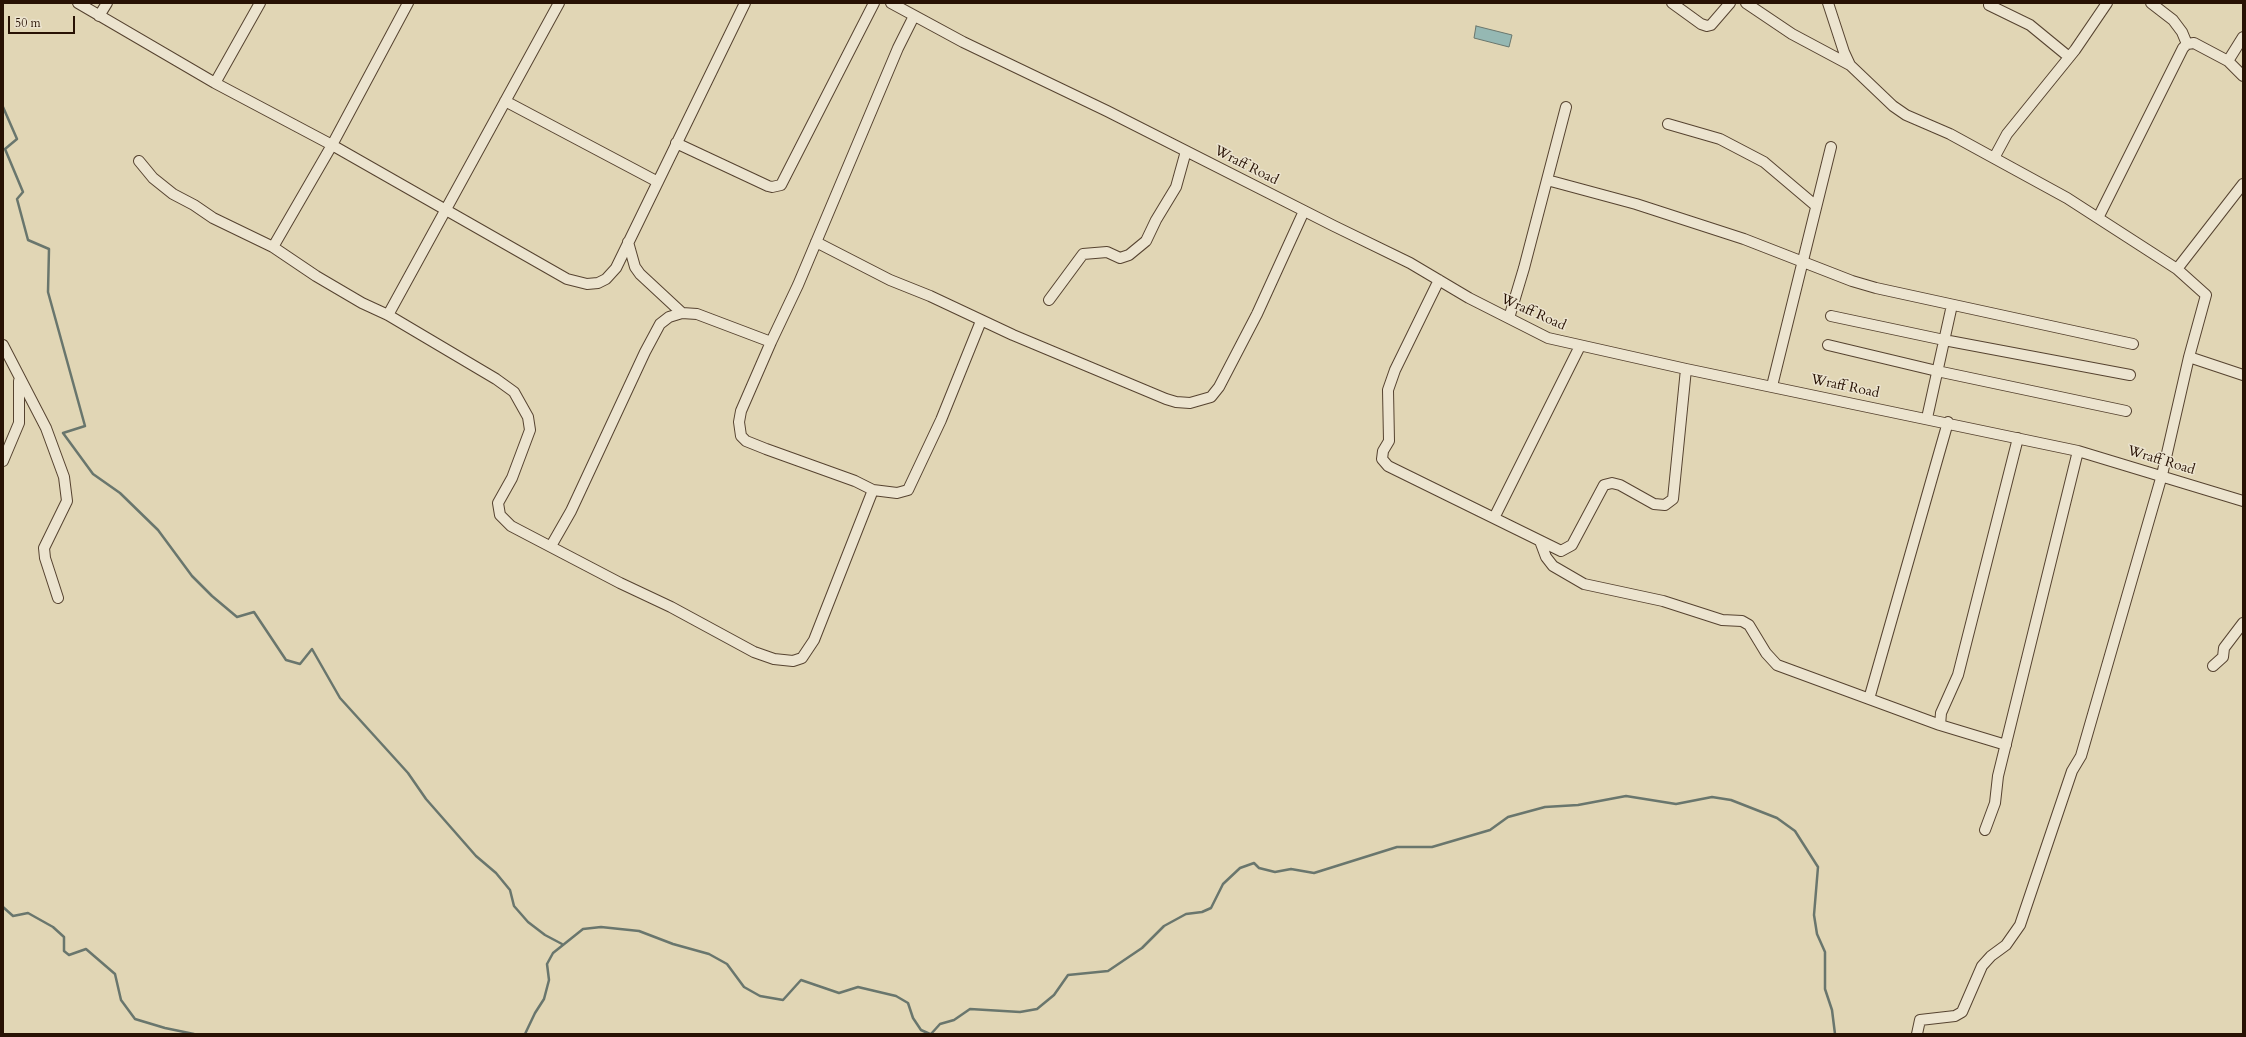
<!DOCTYPE html>
<html>
<head>
<meta charset="utf-8">
<style>
  body { margin:0 }
  #map { position:relative; width:2246px; height:1037px; overflow:hidden; background:#e1d6b5; font-family:Cardo,serif }
  canvas { display:block }
  .frame { position:absolute; inset:0; border:4px solid #281204; pointer-events:none }
  .scale { position:absolute; left:8px; top:16px; width:67px; height:18px; box-sizing:border-box; border:2px solid #281204; border-top:0; padding-left:5px; font-size:12px; line-height:14px; white-space:nowrap; color:#281204; -webkit-text-stroke:3px #ece4cf; paint-order:stroke }
</style>
</head>
<body>
<div id="map">
<canvas width="2246" height="1037"></canvas>
<div class="frame"></div>
<div class="scale">50 m</div>
</div>
<script>
const ctx = document.querySelector('canvas').getContext('2d');
ctx.lineJoin = 'round';
function fillPath(path, color) { ctx.fillStyle = color; ctx.fill(path, 'evenodd'); }
const poly = rows => new Path2D(rows.map(r => 'M' + r).join(''));
function trace(path, color, width, dash) { ctx.strokeStyle = color; ctx.lineWidth = width; ctx.lineCap = dash ? 'butt' : 'round'; ctx.setLineDash(dash || []); ctx.stroke(path); }
function label(font, color, halo, rows, align = 'center') {
  ctx.font = font + ' Cardo,serif'; ctx.lineWidth = 3; ctx.setLineDash([]); ctx.textBaseline = 'middle'; ctx.strokeStyle = halo; ctx.fillStyle = color; for (const [text, x, y, turn = 0] of rows) {
    ctx.save(); ctx.translate(x, y); ctx.rotate((+turn || 0) * Math.PI / 180); ctx.textAlign = isNaN(turn) ? turn : align; if (halo) ctx.strokeText(text, 0, 0); ctx.fillText(text, 0, 0); ctx.restore();
  }
}
const water = poly([
  [1476,26,1512,35,1509,47,1474,38,1476,26]
]);
fillPath(water, '#95b8b3');
trace(water, '#69766d', 1);
trace(poly([
  [3,107,17,139,5,149,23,192,17,199,28,240,49,249,48,292,85,426,63,433,93,474,120,493,158,530,192,576,212,596,237,617,254,612,286,660,300,664,312,649,340,698,408,773,426,799,476,856,496,873,510,890,514,906,528,922,545,935,562,944],
  [3,907,13,916,28,913,53,927,64,937,64,951,69,955,86,949,115,974,121,1000,135,1019,165,1028,194,1034],
  [525,1034,535,1013,544,999,549,980,547,964,553,953,583,929,601,927,639,931,673,944,709,954,727,964,744,987,760,996,783,1000,801,980,839,993,858,987,896,996,908,1003,913,1018,921,1030,930,1034],
  [931,1034,940,1024,954,1020,970,1009,1020,1012,1037,1009,1054,995,1068,975,1108,971,1142,948,1164,926,1186,914,1202,912,1211,908,1223,884,1240,868,1254,863,1259,868,1275,872,1291,869,1314,873,1397,847,1432,847,1490,830,1508,817,1545,807,1578,805,1626,796,1676,804,1712,797,1731,800,1777,818,1795,831,1818,867,1814,915,1817,934,1825,952,1825,989,1832,1010,1835,1034]
]), '#69766d', 2.5);
const minor = poly([
  [78,3,215,83,332,145,567,279,587,284,598,283,606,279,616,268,745,3],
  [891,3,963,42,1107,111,1334,226,1410,263,1469,298,1548,338,1686,369,2078,451,2243,501],
  [1672,3,1701,24,1707,26,1711,25,1730,3],
  [1746,3,1792,34,1850,65],
  [1828,3,1844,52,1850,65,1893,106,1906,115,1950,134,2067,198,2177,269,2206,295,2189,357,2162,475,2081,756,2072,771,2020,925,2006,945,1991,956,1982,966,1962,1012,1955,1016,1920,1020,1917,1034],
  [2151,3,2173,20,2182,32,2187,44],
  [1989,5,2030,25,2069,57],
  [99,16,107,3],
  [2228,61,2243,76],
  [215,83,260,3],
  [505,101,658,182],
  [1668,124,1720,139,1764,162,1816,206],
  [676,143,768,186,772,187,781,185,874,3],
  [1994,158,2007,134,2075,50,2107,3],
  [139,161,153,178,173,194,194,205,213,218,273,247,316,276,362,303,388,315,496,379,514,392,528,417,530,430,512,478,498,503,500,515,511,526,620,583,671,607,754,652,774,659,793,661,802,658,814,640,873,490,855,481,766,449,746,441,741,436,739,422,741,411,771,342],
  [1547,180,1636,204,1744,239,1852,281,1876,288,2133,344],
  [2098,218,2183,48,2187,44,2194,43,2228,61,2243,37],
  [628,242,635,267,640,274,682,313],
  [816,242,890,280,930,296,1013,335,1166,399,1176,402,1190,403,1211,397,1219,387,1257,314,1304,211],
  [273,247,332,145,408,3],
  [2177,269,2243,184],
  [1439,280,1395,370,1388,390,1389,441,1383,451,1382,459,1388,466,1561,551,1572,545,1604,485,1612,483,1620,485,1654,504,1665,505,1673,499,1686,369],
  [1049,300,1083,254,1107,252,1120,258,1129,255,1146,241,1156,220,1176,187,1186,151],
  [388,315,559,3],
  [1831,316,1944,340,2130,375],
  [1509,318,1524,268,1566,107],
  [3,345,46,428,64,477,67,501,44,548,45,558,58,598],
  [1828,345,1937,371,2126,411],
  [2189,357,2243,375],
  [1772,386,1831,147],
  [1927,418,1952,305],
  [3,461,19,423,19,381],
  [873,490,897,493,908,490,941,420,981,321],
  [1494,518,1580,346],
  [1540,541,1546,557,1553,566,1584,584,1663,601,1722,620,1742,621,1749,625,1766,653,1777,665,1940,725,2006,745],
  [551,546,571,511,645,352,660,324,669,317,682,313,697,314,771,342,798,285,898,48,914,16],
  [2213,666,2223,657,2224,648,2243,623],
  [1869,699,1948,422],
  [1940,725,1941,713,1958,675,2018,438],
  [1985,830,1995,803,1998,776,2078,451]
]);
trace(minor, '#564330', 12);
trace(minor, '#ece4cf', 10);
label('14px', '#281204', '#ece4cf', [
  ["Wraff Road",1246,166,27],
  ["Wraff Road",1533,313,24],
  ["Wraff Road",1845,387,12],
  ["Wraff Road",2161,461,17]
]);
</script>
</body>
</html>
